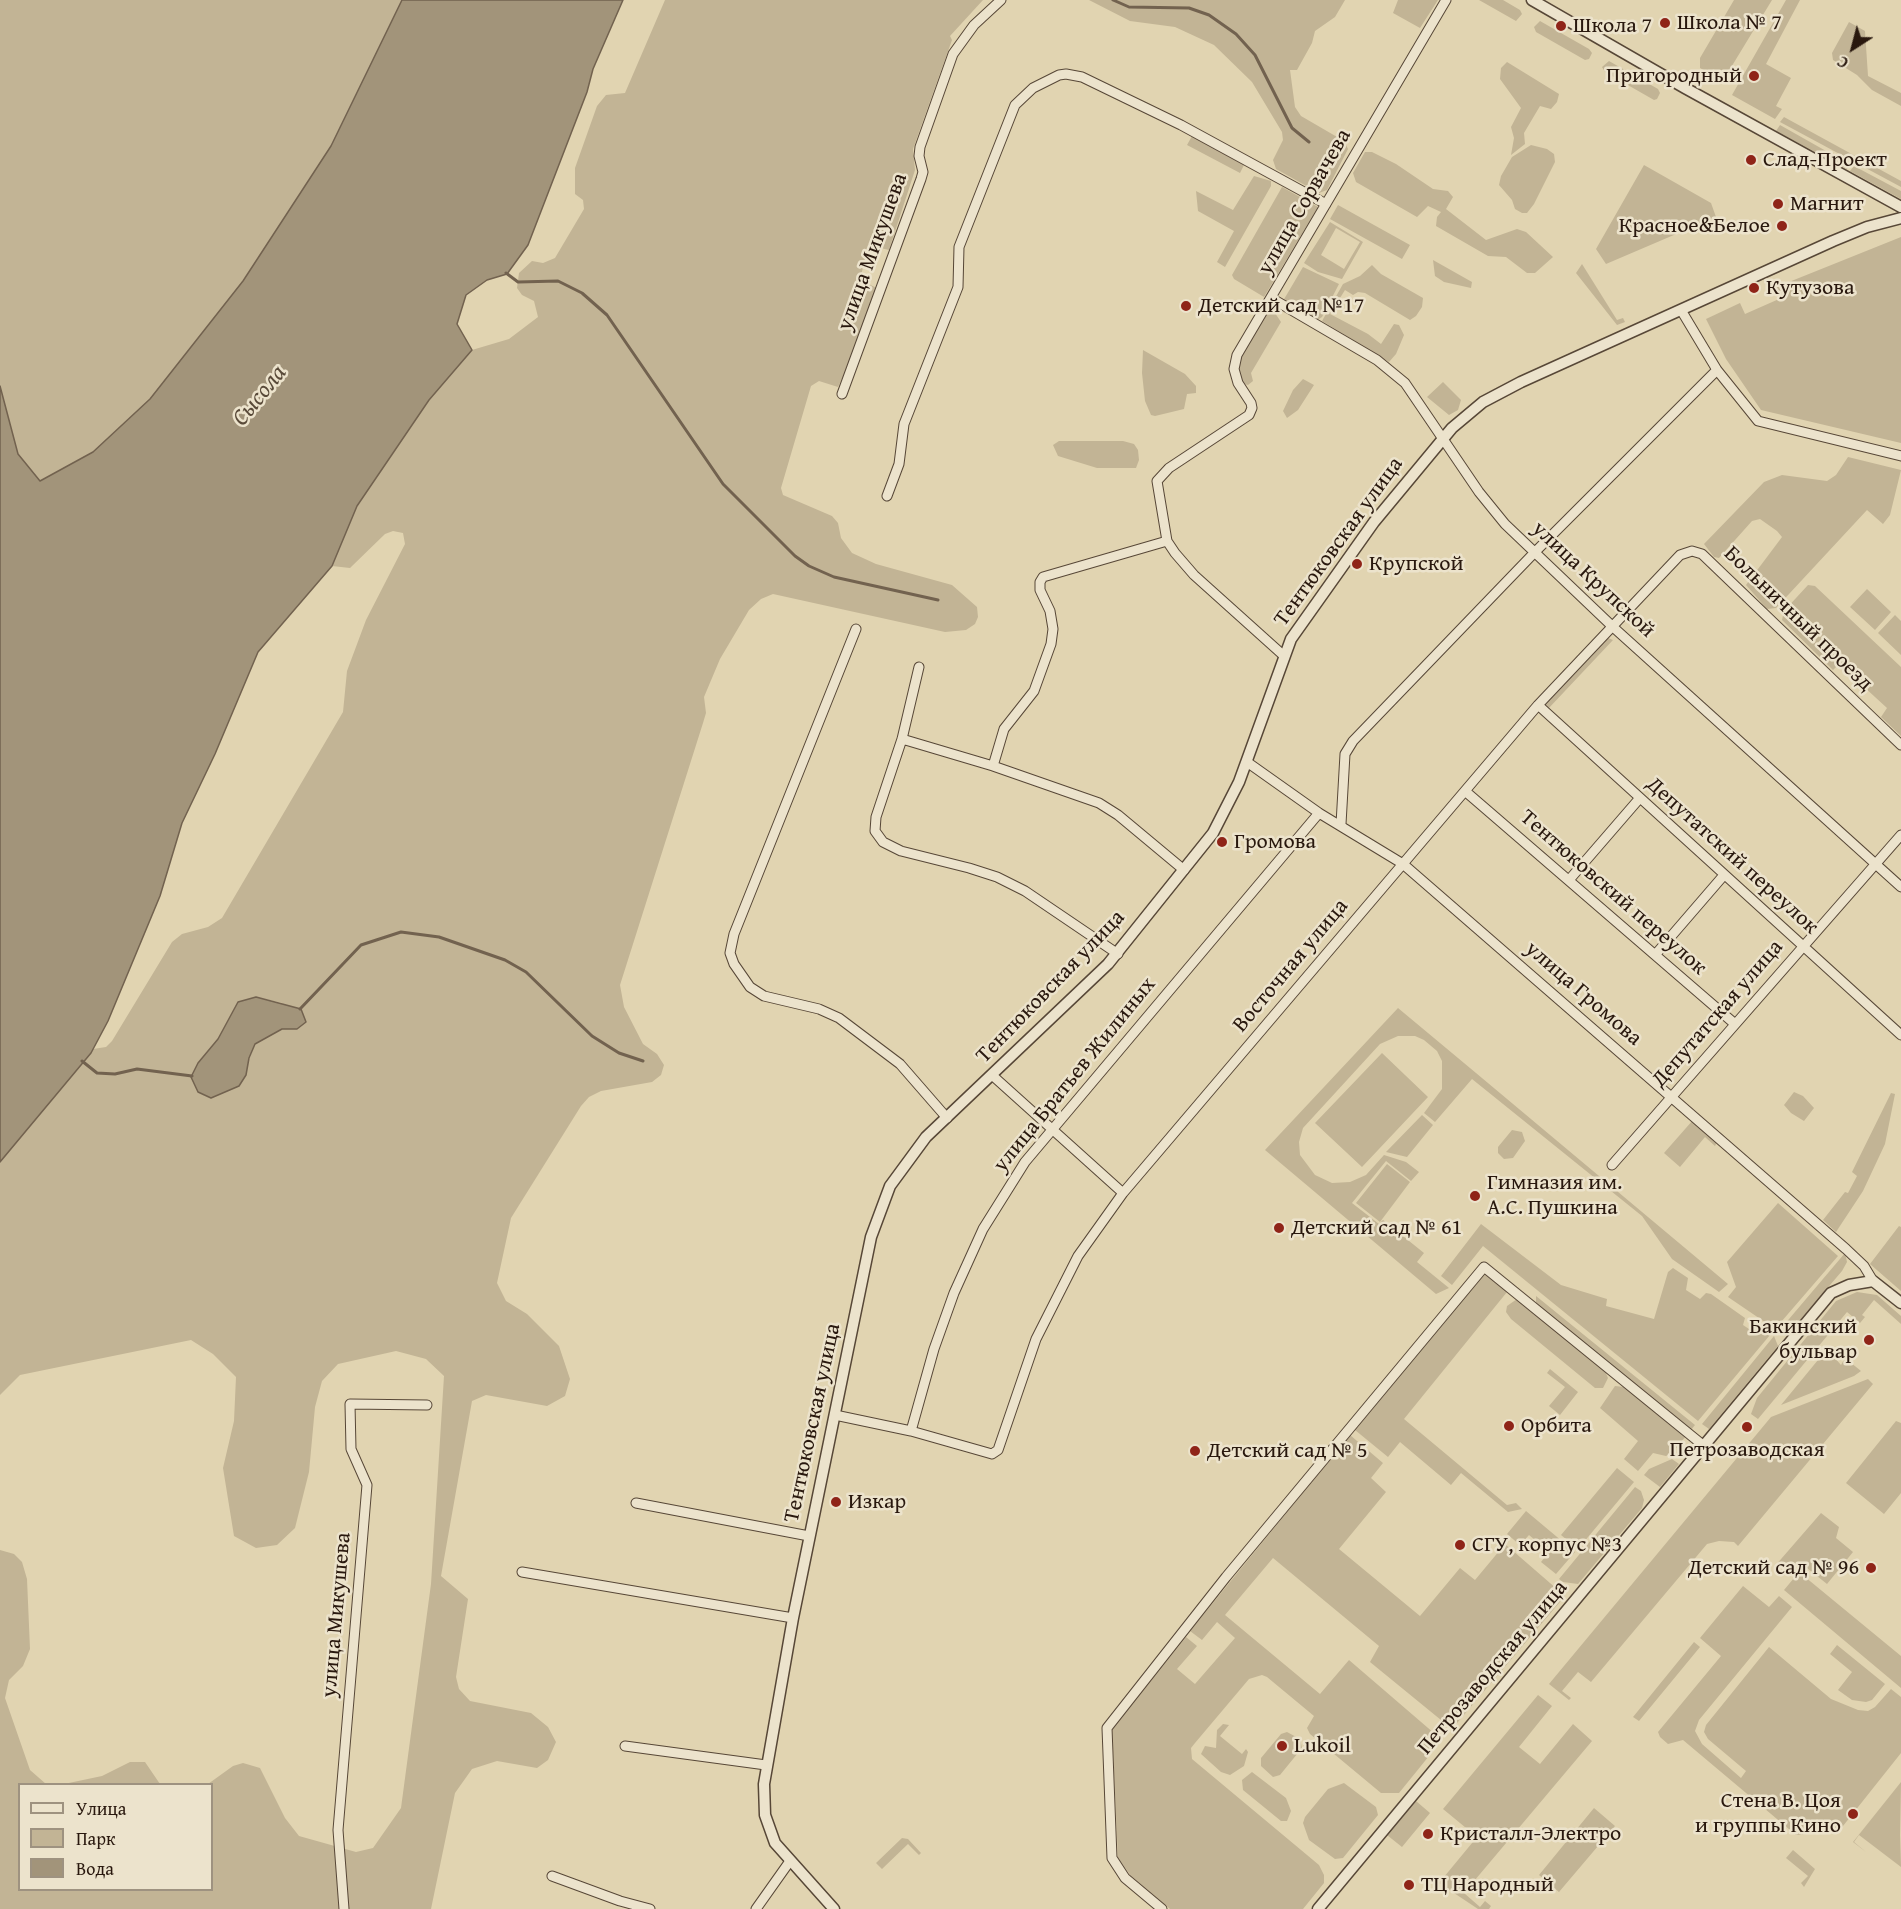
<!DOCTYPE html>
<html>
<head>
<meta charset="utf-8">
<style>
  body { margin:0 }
  #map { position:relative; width:1901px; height:1909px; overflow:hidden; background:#e1d4b1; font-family:"Gentium Book Plus",serif }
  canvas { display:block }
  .legend { position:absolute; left:18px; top:1783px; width:195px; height:108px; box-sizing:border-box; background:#ece3cc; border:2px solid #9e9280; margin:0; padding:8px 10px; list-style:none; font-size:18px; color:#29180e }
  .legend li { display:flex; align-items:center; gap:12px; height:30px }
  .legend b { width:30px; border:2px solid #9e9280 }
  .north { position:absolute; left:1823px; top:18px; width:60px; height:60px; -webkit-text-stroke:4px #ece3cc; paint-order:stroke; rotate:216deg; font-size:16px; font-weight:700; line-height:24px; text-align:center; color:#29180e }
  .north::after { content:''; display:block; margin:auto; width:21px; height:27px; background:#29180e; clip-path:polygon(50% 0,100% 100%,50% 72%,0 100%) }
</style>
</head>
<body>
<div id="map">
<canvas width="1901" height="1909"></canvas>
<ul class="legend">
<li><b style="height:8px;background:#ece3cc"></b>Улица</li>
<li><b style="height:16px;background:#c2b495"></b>Парк</li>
<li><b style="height:16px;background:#a2947a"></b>Вода</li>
</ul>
<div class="north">С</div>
</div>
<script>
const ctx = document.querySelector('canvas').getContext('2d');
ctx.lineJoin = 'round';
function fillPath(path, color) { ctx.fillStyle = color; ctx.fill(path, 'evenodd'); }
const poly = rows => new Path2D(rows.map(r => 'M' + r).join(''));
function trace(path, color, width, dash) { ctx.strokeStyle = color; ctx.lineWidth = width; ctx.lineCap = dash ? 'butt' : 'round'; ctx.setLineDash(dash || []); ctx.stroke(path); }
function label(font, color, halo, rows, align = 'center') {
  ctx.font = font + ' "Gentium Book Plus",serif'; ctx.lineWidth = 5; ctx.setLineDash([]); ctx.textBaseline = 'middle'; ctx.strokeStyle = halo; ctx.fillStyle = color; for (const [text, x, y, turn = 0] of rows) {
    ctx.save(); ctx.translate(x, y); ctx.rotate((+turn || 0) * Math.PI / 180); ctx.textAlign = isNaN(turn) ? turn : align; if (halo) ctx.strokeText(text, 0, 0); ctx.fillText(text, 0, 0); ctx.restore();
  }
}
fillPath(poly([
  [0,0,402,0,331,146,243,281,150,399,93,452,40,481,18,454,0,386],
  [665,0,983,0,950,36,952,40,913,149,915,170,889,250,872,246,867,250,860,280,881,290,882,294,838,387,819,381,811,386,781,488,783,495,832,516,838,523,841,538,852,553,876,564,952,585,977,607,978,617,975,624,966,630,945,632,773,594,761,599,749,610,720,659,704,697,706,713,703,723,620,985,624,1007,643,1044,657,1054,664,1065,661,1075,652,1082,601,1091,589,1097,581,1106,511,1218,497,1283,506,1301,527,1314,559,1346,570,1379,565,1396,547,1406,486,1395,472,1401,441,1576,468,1599,456,1677,459,1689,470,1701,531,1713,548,1727,556,1742,548,1760,537,1768,497,1761,472,1769,455,1793,431,1909,0,1909,0,1550,14,1554,22,1562,27,1579,30,1649,23,1666,9,1680,5,1698,30,1770,46,1784,57,1784,20,1784,20,1890,212,1890,212,1784,208,1784,233,1766,243,1763,260,1768,285,1818,299,1836,356,1852,373,1848,401,1808,431,1584,444,1376,426,1359,396,1351,338,1364,322,1381,315,1407,309,1472,295,1528,277,1545,256,1548,234,1536,223,1468,234,1421,236,1377,213,1354,191,1340,20,1375,0,1395,0,1162,93,1049,106,1047,112,1041,172,942,182,934,208,927,222,918,343,712,347,671,366,620,405,544,403,533,393,531,385,534,350,568,332,566,357,506,429,400,472,350,509,339,538,317,534,301,522,295,517,288,519,273,532,261,543,263,555,258,584,209,583,200,575,194,575,168,597,106,606,95,625,93],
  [256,997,282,1003,297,1029,282,1029,255,1044,239,1086,211,1098,198,1063,218,1039,238,1002],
  [1089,0,1345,0,1335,17,1315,31,1312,43,1297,70,1290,70,1295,107,1301,116,1344,141,1348,149,1327,190,1319,193,1276,169,1273,160,1283,140,1282,132,1252,82,1214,45,1175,27,1130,21],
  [1398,0,1438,0,1420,28,1393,13],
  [1479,0,1503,0,1520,10,1522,14,1516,21],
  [1734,0,1772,0,1727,74,1716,77,1700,68,1700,58],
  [1786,0,1800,0,1766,64,1791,78,1776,106,1782,109,1775,119,1732,95],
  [1540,21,1589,49,1592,53,1589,59,1585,60,1536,32,1534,27],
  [1849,22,1865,31,1868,76,1901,93,1901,106,1872,90,1857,75,1833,60,1832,53],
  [1609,61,1658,89,1660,93,1657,99,1654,100,1605,72,1602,67],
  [1507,62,1559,94,1557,102,1551,109,1540,106,1524,133,1525,144,1511,155,1514,138,1511,127,1521,108,1500,79,1501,68],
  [1784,117,1901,181,1901,187,1780,122],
  [1780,125,1849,164,1847,169,1776,131],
  [1192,136,1244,165,1240,173,1187,145],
  [1531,145,1547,149,1554,154,1555,162,1534,204,1527,213,1522,213,1515,209,1512,200,1499,185,1501,176,1512,157],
  [1365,152,1372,152,1396,164,1433,189,1448,191,1453,197,1446,209,1486,240,1517,229,1526,232,1553,257,1535,273,1527,273,1506,257,1488,256,1436,226,1437,217,1441,212,1428,206,1417,217,1356,182,1353,173],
  [1644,165,1711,203,1716,217,1606,264,1596,249],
  [1854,166,1901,191,1901,199,1850,171],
  [1254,176,1271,181,1271,186,1225,267,1217,262,1234,231,1198,211,1196,191,1233,210],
  [1282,187,1318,207,1264,297,1234,279,1232,275],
  [1338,205,1410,245,1402,259,1330,219],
  [1330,222,1363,242,1342,279,1318,272,1304,263],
  [1336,228,1360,242,1344,269,1321,255],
  [1901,237,1901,443,1761,410,1726,359,1706,319,1740,303,1745,314,1779,299,1774,288],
  [1433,260,1472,282,1471,288,1444,282,1435,276],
  [1582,264,1617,320,1623,318,1625,322,1617,325,1576,273],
  [1372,265,1381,274,1423,298,1422,307,1416,316,1410,320,1365,293,1358,292,1353,295,1345,290,1330,314,1368,334,1381,344,1394,324,1399,325,1404,335,1396,354,1389,362,1322,321,1343,284,1360,276],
  [1303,267,1339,284,1322,317,1316,321,1283,301],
  [1269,312,1275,313,1281,322,1251,373,1253,381,1248,385,1244,384,1241,380,1238,368,1241,355,1265,314],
  [1143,350,1185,374,1196,386,1196,393,1187,394,1184,409,1155,416,1151,415,1145,401,1142,373],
  [1303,379,1314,385,1298,410,1287,418,1283,411,1293,390],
  [1443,382,1461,400,1458,410,1449,415,1427,397],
  [1059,441,1123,441,1134,444,1138,450,1139,460,1136,468,1097,468,1058,456,1053,445],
  [1848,457,1901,470,1890,515,1883,524,1867,510,1776,608,1767,609,1746,585,1782,537,1777,531,1760,519,1752,521,1719,558,1714,557,1704,544,1764,482,1782,475,1827,481,1836,475],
  [1808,585,1815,586,1901,667,1901,736,1881,717,1887,708,1839,664,1833,670,1782,620,1784,611],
  [1867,589,1891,612,1875,630,1850,607],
  [1895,615,1901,621,1901,655,1878,633],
  [1608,638,1613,640,1548,709,1545,703],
  [1398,1008,1476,1073,1728,1284,1719,1292,1672,1259,1642,1216,1472,1079,1435,1122,1424,1113,1442,1089,1442,1061,1437,1051,1424,1040,1415,1036,1398,1036,1380,1044,1303,1128,1299,1142,1300,1155,1315,1175,1332,1183,1350,1182,1366,1175,1384,1155,1406,1162,1419,1172,1411,1181,1386,1161,1352,1203,1379,1224,1383,1220,1424,1253,1417,1262,1449,1288,1436,1294,1265,1150],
  [1382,1053,1428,1097,1362,1167,1315,1123],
  [1794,1092,1803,1096,1814,1108,1804,1121,1791,1113,1784,1105],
  [1891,1093,1895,1094,1885,1144,1863,1191,1836,1232,1823,1220,1845,1192,1848,1193,1857,1176,1852,1172],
  [1422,1115,1433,1125,1407,1157,1386,1152],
  [1693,1120,1717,1142,1715,1146,1705,1137,1680,1167,1664,1153],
  [1512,1130,1522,1132,1525,1141,1513,1158,1504,1159,1498,1153,1498,1147],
  [1387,1164,1410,1182,1380,1222,1356,1203],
  [1778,1203,1838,1256,1775,1329,1728,1297,1736,1287,1727,1262],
  [1481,1224,1561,1285,1607,1299,1606,1306,1654,1319,1668,1272,1673,1268,1688,1278,1686,1290,1700,1299,1706,1293,1711,1294,1745,1318,1743,1325,1755,1333,1760,1329,1770,1335,1698,1421,1483,1246,1452,1285,1441,1276],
  [1899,1226,1901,1227,1901,1291,1870,1264],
  [1845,1253,1847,1262,1842,1271,1790,1332,1778,1332],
  [1485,1273,1507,1292,1404,1419,1507,1505,1516,1503,1522,1509,1508,1512,1461,1473,1451,1485,1400,1442,1388,1457,1355,1430],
  [1857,1292,1877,1295,1901,1316,1901,1324,1874,1300,1862,1315,1865,1317,1860,1323,1847,1312,1758,1419,1751,1414,1757,1398,1836,1301],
  [1536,1296,1695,1425,1691,1430,1536,1304],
  [1517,1299,1605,1371,1608,1378,1603,1388,1595,1388,1511,1319,1506,1312,1507,1306],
  [1774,1336,1778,1346,1709,1429,1702,1424],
  [1827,1349,1841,1365,1845,1358,1861,1371,1854,1376,1781,1405],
  [1550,1369,1578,1392,1560,1415,1549,1406,1565,1387,1547,1373],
  [1868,1379,1873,1384,1738,1546,1734,1542,1719,1541,1707,1544,1591,1682,1578,1672,1562,1691,1571,1698,1569,1700,1549,1684,1771,1417],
  [1615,1386,1624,1387,1686,1436,1672,1453,1666,1456,1653,1453,1638,1471,1624,1459,1638,1441,1600,1408],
  [1896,1421,1901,1423,1901,1493,1884,1514,1846,1483],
  [1350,1435,1383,1463,1371,1478,1386,1492,1339,1549,1420,1616,1460,1568,1475,1580,1505,1544,1565,1596,1452,1729,1370,1662,1379,1646,1273,1558,1225,1615,1320,1694,1349,1660,1442,1740,1399,1793,1381,1793,1310,1734,1307,1728,1314,1716,1267,1677,1262,1675,1249,1679,1195,1743,1191,1748,1192,1759,1319,1865,1324,1875,1324,1883,1303,1909,1170,1909,1131,1876,1118,1858,1112,1730,1186,1637,1197,1646,1177,1669,1195,1684,1235,1638,1217,1622,1202,1640,1190,1631],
  [1672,1459,1679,1464,1660,1487,1644,1475,1649,1469],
  [1617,1468,1634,1482,1578,1549,1561,1535],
  [1635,1487,1641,1491,1644,1500,1642,1508,1578,1584,1563,1582,1559,1579],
  [1526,1511,1575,1552,1556,1574,1541,1562,1549,1552,1529,1535,1520,1545,1507,1534],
  [1821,1513,1839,1527,1836,1538,1853,1552,1827,1584,1802,1564,1775,1566],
  [1799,1572,1901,1656,1901,1688,1784,1590],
  [1743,1586,1769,1607,1779,1596,1792,1607,1699,1720,1695,1731,1702,1744,1741,1778,1746,1771,1708,1739,1704,1732,1706,1725,1769,1647,1831,1699,1858,1710,1868,1711,1875,1707,1891,1689,1901,1697,1901,1753,1839,1831,1796,1835,1683,1740,1668,1744,1660,1737,1658,1732,1721,1656,1700,1638],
  [1694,1642,1700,1647,1639,1721,1633,1717],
  [1837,1645,1885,1684,1872,1700,1866,1702,1852,1700,1838,1690,1852,1672,1830,1654],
  [1538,1695,1552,1706,1519,1747,1540,1764,1573,1724,1592,1741,1464,1893,1480,1907,1485,1901,1491,1906,1489,1909,1478,1909,1439,1883,1477,1837,1443,1809],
  [1223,1724,1229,1725,1220,1736,1242,1754,1246,1749,1248,1752,1244,1766,1230,1775,1221,1772,1201,1754,1205,1746,1216,1748,1217,1730],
  [1287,1732,1300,1739,1302,1748,1280,1775,1273,1777,1261,1766,1261,1758,1281,1734],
  [130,1762,145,1762,160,1784,64,1784,102,1776],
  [1252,1772,1286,1798,1291,1811,1287,1821,1281,1821,1243,1790,1242,1780],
  [1901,1782,1900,1835,1901,1867,1859,1835,1854,1842,1866,1852,1853,1842],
  [1344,1783,1376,1807,1378,1815,1343,1858,1335,1859,1309,1840,1303,1823,1305,1817,1328,1789],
  [1416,1801,1430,1813,1402,1847,1387,1835],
  [1594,1808,1615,1826,1559,1892,1539,1875],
  [902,1838,908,1839,921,1853,919,1855,908,1844,882,1869,876,1863],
  [1793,1850,1815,1869,1804,1887,1801,1883,1808,1876,1786,1858]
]), '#c2b495');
const water = poly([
  [402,0,623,0,593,69,587,92,528,245,507,274,487,280,466,295,457,324,472,350,429,400,357,506,332,566,258,652,215,754,182,823,160,896,108,1021,91,1053,0,1162,0,386,18,454,40,481,93,452,150,399,243,281,331,146,402,0],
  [256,997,301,1009,306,1022,297,1029,282,1029,255,1044,249,1058,246,1075,239,1086,211,1098,198,1092,191,1077,198,1063,218,1039,238,1002,256,997]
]);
fillPath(water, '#a2947a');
trace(water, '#72624f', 1.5);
trace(poly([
  [1113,0,1129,7,1189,8,1209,15,1236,34,1255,55,1292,128,1309,142],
  [506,273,518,282,558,281,582,293,607,315,723,484,795,556,809,566,834,577,938,600],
  [300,1009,361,945,401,932,439,937,505,960,526,972,592,1036,619,1053,643,1061],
  [82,1061,97,1073,115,1074,137,1069,192,1076]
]), '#72624f', 3);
const minor = poly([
  [1271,298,1377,360,1405,383,1479,492,1505,524,1613,627,1901,887],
  [1681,310,1717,370,1758,421,1901,456],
  [842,394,921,179,923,172,919,156,920,147,953,54,974,25,1001,0],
  [887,496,899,464,904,424,958,287,959,247,1015,105,1033,88,1059,75,1066,74,1082,77,1181,125,1326,204],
  [856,629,734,934,730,953,734,964,750,987,764,996,819,1009,839,1018,900,1064,947,1118],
  [1283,655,1194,575,1175,553,1167,541,1157,481,1169,468,1249,415,1252,408,1251,403,1238,383,1234,369,1237,355,1446,0],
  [919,667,902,739,876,817,875,831,883,842,901,851,969,868,997,877,1025,891,1118,954],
  [1538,705,1901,1035],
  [902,739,993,766,1099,803,1118,815,1184,870],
  [1247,762,1319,813,1403,864,1846,1249,1864,1266,1873,1281],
  [993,766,1004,729,1034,691,1051,644,1053,629,1050,611,1040,590,1040,582,1043,577,1167,541],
  [1465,791,1735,1024],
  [1341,824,1345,754,1353,741,1535,552,1717,370],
  [1569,880,1639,799],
  [1655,955,1724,875],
  [993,1076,1123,1193],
  [1612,1165,1901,835],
  [835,1415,911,1431,992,1454,998,1450,1036,1339,1078,1256,1123,1193,1538,705,1680,555,1692,551,1702,554,1901,745],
  [911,1431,934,1349,954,1293,983,1229,1025,1162,1319,813],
  [636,1503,809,1536],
  [522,1572,793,1618],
  [625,1746,766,1765],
  [552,1876,620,1901,650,1909],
  [344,1909,338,1830,367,1485,351,1449,350,1404,427,1405],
  [756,1909,790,1861],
  [1162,1909,1125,1878,1112,1858,1107,1728,1226,1577,1484,1267,1704,1446]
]);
const tertiary = poly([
  [1532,0,1685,88,1901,207],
  [834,1909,775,1843,765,1815,764,1784,793,1618,871,1237,890,1186,926,1137,1108,964,1213,833,1239,782,1291,639,1374,522,1452,428,1483,402,1521,382,1833,241,1867,227,1901,218],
  [1318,1909,1831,1293,1849,1285,1873,1281,1901,1303]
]);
trace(minor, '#574737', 11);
trace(tertiary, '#574737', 13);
trace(minor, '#ece3cc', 9);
trace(tertiary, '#ece3cc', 10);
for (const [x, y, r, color] of [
  [1665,23,6,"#8f2418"],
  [1561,26,6,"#8f2418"],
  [1754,76,6,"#8f2418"],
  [1751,160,6,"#8f2418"],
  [1778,204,6,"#8f2418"],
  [1782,226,6,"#8f2418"],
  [1754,288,6,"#8f2418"],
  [1186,306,6,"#8f2418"],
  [1357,564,6,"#8f2418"],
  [1222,842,6,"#8f2418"],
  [1475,1196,6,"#8f2418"],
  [1279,1228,6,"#8f2418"],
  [1869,1340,6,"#8f2418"],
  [1509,1426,6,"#8f2418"],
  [1747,1427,6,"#8f2418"],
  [1195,1451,6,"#8f2418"],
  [836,1502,6,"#8f2418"],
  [1460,1545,6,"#8f2418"],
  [1871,1568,6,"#8f2418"],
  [1282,1746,6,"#8f2418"],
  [1853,1814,6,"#8f2418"],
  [1428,1834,6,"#8f2418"],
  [1409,1885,6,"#8f2418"]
]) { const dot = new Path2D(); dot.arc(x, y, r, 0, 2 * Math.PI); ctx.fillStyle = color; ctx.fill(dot); trace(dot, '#ece3cc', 2); }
label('22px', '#29180e', '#ece3cc', [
  ["Школа № 7",1677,23],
  ["Школа 7",1573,26],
  ["Пригородный",1742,76,"right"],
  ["Слад-Проект",1763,160],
  ["Магнит",1790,204],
  ["Красное&Белое",1770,226,"right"],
  ["Кутузова",1766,288],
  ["Детский сад №17",1198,306],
  ["Крупской",1369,564],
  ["Громова",1234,842],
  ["Гимназия им.",1487,1183],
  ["А.С. Пушкина",1487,1208],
  ["Детский сад № 61",1291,1228],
  ["Бакинский",1857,1327,"right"],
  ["бульвар",1857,1352,"right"],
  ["Орбита",1521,1426],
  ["Петрозаводская",1747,1450,"center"],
  ["Детский сад № 5",1207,1451],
  ["Изкар",848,1502],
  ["СГУ, корпус №3",1472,1545],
  ["Детский сад № 96",1859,1568,"right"],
  ["Lukoil",1294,1746],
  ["Стена В. Цоя",1841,1801,"right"],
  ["и группы Кино",1841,1826,"right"],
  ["Кристалл-Электро",1440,1834],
  ["ТЦ Народный",1421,1885]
], 'left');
label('22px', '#29180e', '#ece3cc', [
  ["улица Сорвачева",1305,202,-60],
  ["улица Микушева",873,252,-70],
  ["Тентюковская улица",1339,542,-54],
  ["улица Крупской",1593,580,43],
  ["Больничный проезд",1798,619,44],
  ["Депутатский переулок",1732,856,42],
  ["Тентюковский переулок",1613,893,41],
  ["Восточная улица",1291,966,-50],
  ["Тентюковская улица",1051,987,-46],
  ["улица Громова",1583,994,41],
  ["Депутатская улица",1718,1014,-49],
  ["улица Братьев Жилиных",1075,1075,-51],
  ["Тентюковская улица",813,1423,-78],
  ["улица Микушева",337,1615,-85],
  ["Петрозаводская улица",1493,1668,-50]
]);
label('italic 24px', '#594a39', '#ece3cc', [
  ["Сысола",260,396,-51]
]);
</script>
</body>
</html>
